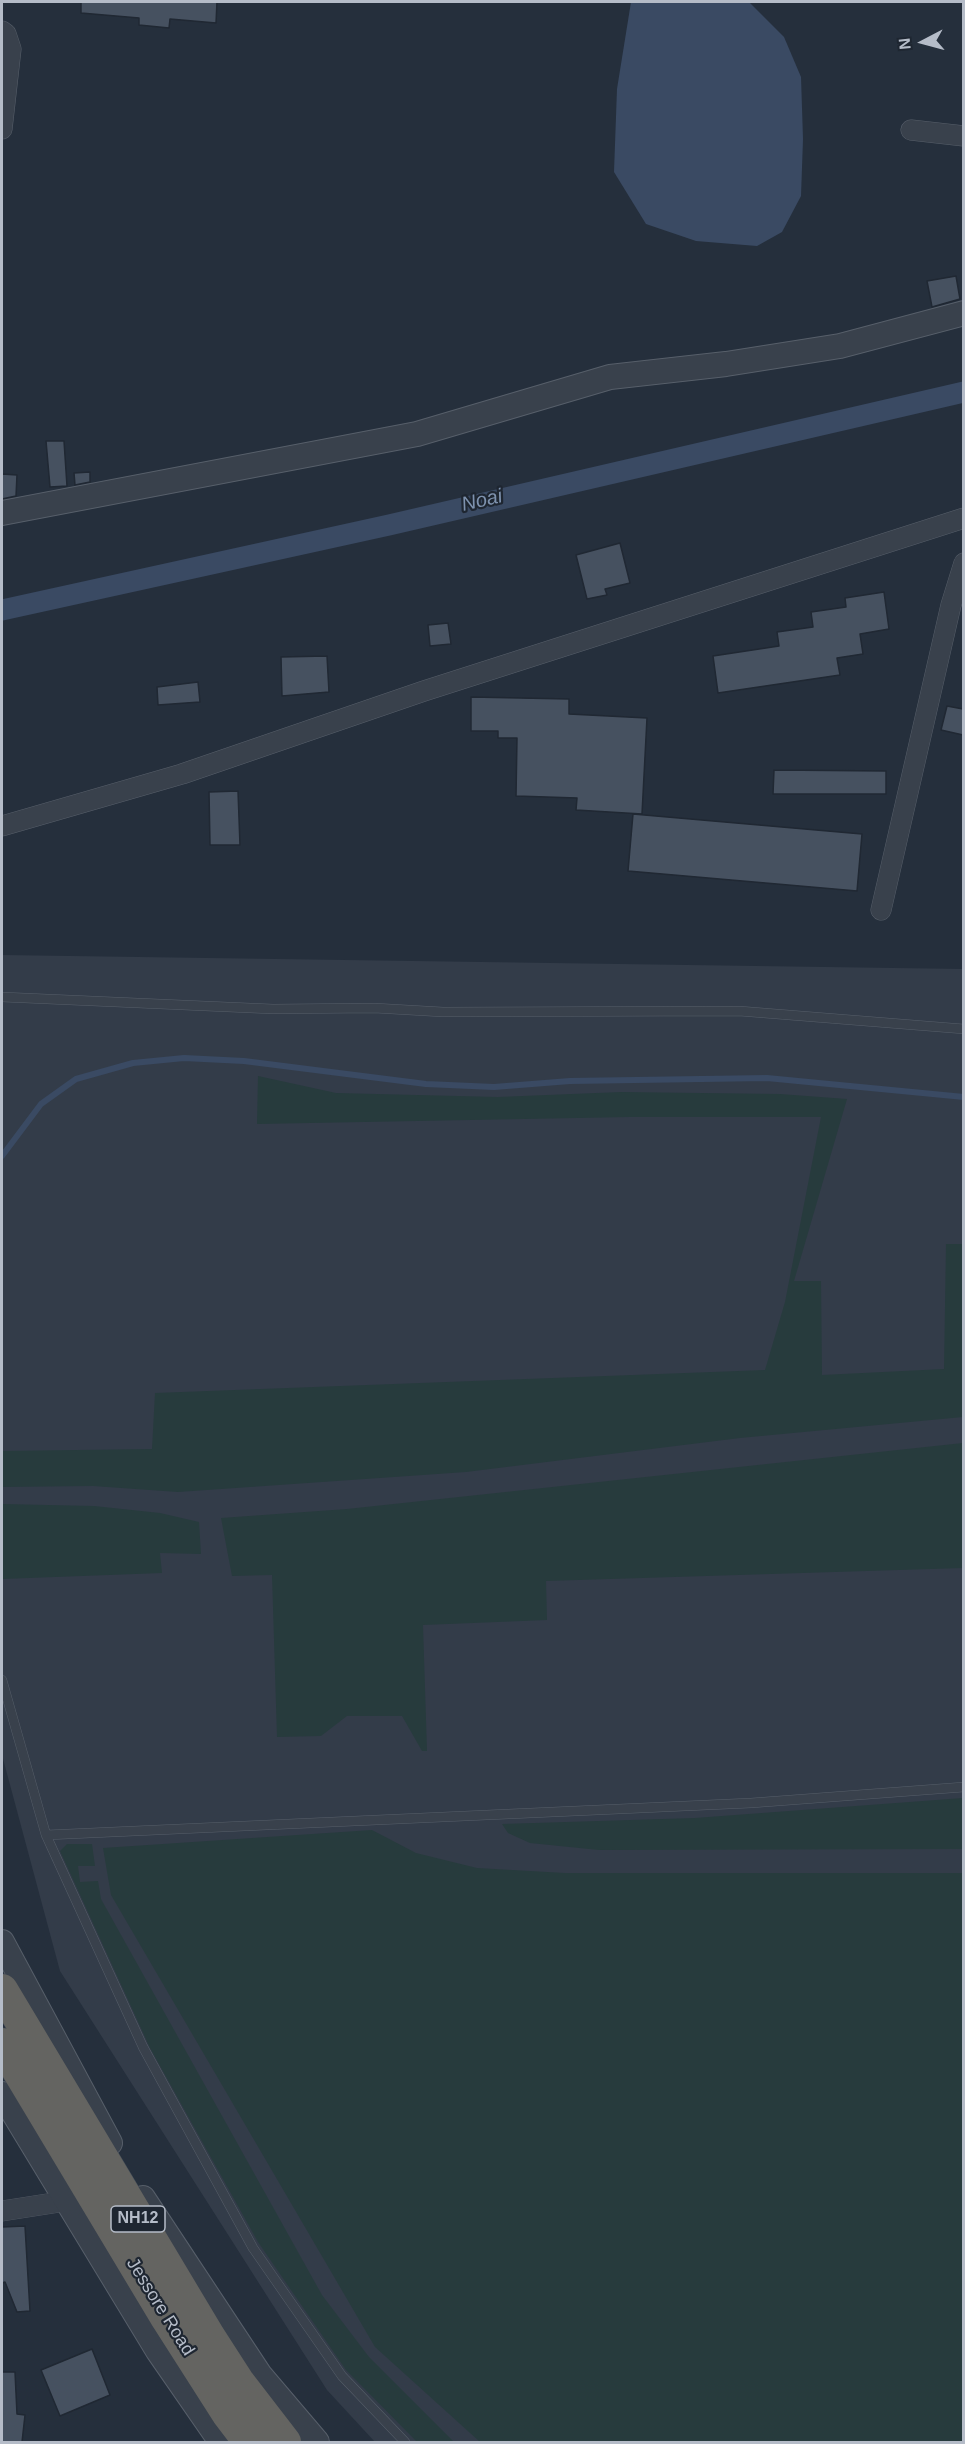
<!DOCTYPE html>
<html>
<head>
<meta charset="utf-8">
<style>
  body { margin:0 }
  #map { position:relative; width:965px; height:2444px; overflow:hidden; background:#252f3c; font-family:Arial,sans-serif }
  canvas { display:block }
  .frame { position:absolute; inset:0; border:3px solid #b5bcc8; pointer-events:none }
  .north { position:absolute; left:893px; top:12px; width:60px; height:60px; -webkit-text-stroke:4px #1e2631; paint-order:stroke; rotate:264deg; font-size:16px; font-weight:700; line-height:24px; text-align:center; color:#b5bcc8 }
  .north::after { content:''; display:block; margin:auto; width:21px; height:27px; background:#b5bcc8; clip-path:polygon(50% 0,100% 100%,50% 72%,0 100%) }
</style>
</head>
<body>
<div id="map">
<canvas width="965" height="2444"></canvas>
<div class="frame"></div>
<div class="north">N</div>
</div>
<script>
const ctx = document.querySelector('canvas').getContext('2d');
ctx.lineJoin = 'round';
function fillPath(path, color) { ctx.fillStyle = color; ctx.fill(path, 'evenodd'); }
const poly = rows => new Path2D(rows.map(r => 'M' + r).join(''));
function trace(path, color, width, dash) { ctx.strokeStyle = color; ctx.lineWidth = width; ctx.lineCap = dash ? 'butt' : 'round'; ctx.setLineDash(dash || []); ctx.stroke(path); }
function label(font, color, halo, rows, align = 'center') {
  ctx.font = font + ' Arial,sans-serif'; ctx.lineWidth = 4.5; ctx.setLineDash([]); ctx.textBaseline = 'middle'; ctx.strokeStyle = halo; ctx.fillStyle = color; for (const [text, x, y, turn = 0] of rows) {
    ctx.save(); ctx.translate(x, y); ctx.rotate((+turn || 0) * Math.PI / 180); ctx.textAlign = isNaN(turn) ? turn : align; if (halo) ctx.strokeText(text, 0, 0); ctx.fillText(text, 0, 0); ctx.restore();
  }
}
fillPath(poly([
  [2,955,963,969,963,2442,375,2442,327,2390,60,1971,2,1755]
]), '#333c49');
fillPath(poly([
  [258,1076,336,1093,498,1097,621,1092,780,1094,847,1099,794,1281,821,1281,822,1375,944,1369,946,1244,963,1244,963,1417,740,1438,466,1472,178,1492,93,1486,2,1487,2,1451,152,1449,155,1393,765,1370,785,1302,821,1117,630,1117,257,1124],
  [963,1443,963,1568,546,1581,547,1620,423,1625,427,1751,422,1751,402,1716,347,1716,321,1736,277,1737,272,1575,232,1576,221,1518,347,1509],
  [2,1504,94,1506,160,1513,199,1522,201,1554,160,1553,162,1573,2,1579],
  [963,1798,963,1849,599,1850,530,1843,508,1833,502,1824,695,1818],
  [372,1830,416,1853,477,1868,565,1873,963,1873,963,2442,480,2442,375,2347,111,1895,103,1848],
  [67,1844,92,1844,95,1866,78,1866,80,1882,98,1881,101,1899,322,2295,369,2357,454,2442,417,2442,346,2370,258,2242,150,2048,60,1851]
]), '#273b3d');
fillPath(poly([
  [631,2,745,2,750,3,784,37,801,77,803,139,801,196,782,232,757,246,696,241,646,224,614,172,617,89]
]), '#3a4a63');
trace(poly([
  [2,1156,41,1104,76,1079,133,1063,184,1058,244,1061,426,1084,494,1087,570,1081,767,1078,964,1097]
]), '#3a4a63', 6);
trace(poly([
  [2,610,389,525,964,392]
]), '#3a4a63', 21);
const building = poly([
  [81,2,217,2,216,23,170,19,169,28,139,25,139,18,81,13,81,2],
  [956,276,960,299,932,307,927,281,956,276],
  [46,441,64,441,67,486,50,487,46,441],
  [90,472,90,482,75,485,74,473,90,472],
  [2,474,17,475,16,496,2,499,2,474],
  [620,543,630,583,605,589,607,595,587,599,576,555,620,543],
  [884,592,889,629,860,634,863,654,837,658,840,675,718,693,713,656,779,646,777,632,813,627,811,612,846,607,845,598,884,592],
  [448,623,451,644,430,646,428,625,448,623],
  [327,656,329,692,282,696,281,657,327,656],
  [198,682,200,702,158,705,157,687,198,682],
  [471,697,569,699,569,714,647,718,642,814,576,810,577,798,516,796,517,738,498,738,498,731,471,731,471,697],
  [947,706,963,709,963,735,941,730,947,706],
  [774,770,886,771,886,794,773,794,774,770],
  [238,791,240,845,210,845,209,792,238,791],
  [633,814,862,834,857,891,628,871,633,814],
  [25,2226,30,2311,17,2312,5,2282,2,2283,2,2227,25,2226],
  [92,2349,110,2395,60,2416,41,2370,92,2349],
  [2,2372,15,2372,17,2414,25,2415,22,2442,2,2442,2,2372]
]);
fillPath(building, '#465160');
trace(building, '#202833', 1.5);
const service = poly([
  [2,997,273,1009,374,1008,443,1012,739,1011,964,1029],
  [2,1680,46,1835,143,2047,253,2248,342,2376,405,2442],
  [46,1835,751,1803,964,1787]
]);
const minor = poly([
  [2,31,6,34,11,49,2,129],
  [911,130,964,136],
  [2,826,182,774,424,691,964,518],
  [881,910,951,605,964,563],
  [2,2211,66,2201]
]);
const tertiary = poly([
  [2,513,417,434,610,377,726,364,840,346,964,313],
  [2,1942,110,2143],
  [2,2094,158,2351,221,2442],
  [143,2198,260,2375,317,2442]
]);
const trunk = poly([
  [2,1990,209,2336,238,2381,285,2442],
  [2,2044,167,2319,227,2413,249,2442]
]);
trace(service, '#575f6a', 10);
trace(minor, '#575f6a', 21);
trace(tertiary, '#575f6a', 26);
trace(trunk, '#444c57', 33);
trace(service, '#39414c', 9);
trace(minor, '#39414c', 20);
trace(tertiary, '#39414c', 24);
trace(trunk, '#646461', 32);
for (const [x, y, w] of [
  [138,2219,54]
]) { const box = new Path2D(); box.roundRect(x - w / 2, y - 13, w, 26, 4.5); ctx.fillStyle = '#1e2631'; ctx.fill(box); trace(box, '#b5bcc8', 1.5); }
label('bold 16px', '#b5bcc8', null, [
  ["NH12",138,2219]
]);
label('18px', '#b5bcc8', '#1e2631', [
  ["Jessore Road",160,2307,58]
]);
label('italic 20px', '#7e92ae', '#1e2631', [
  ["Noai",482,501,-13]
]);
</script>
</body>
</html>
